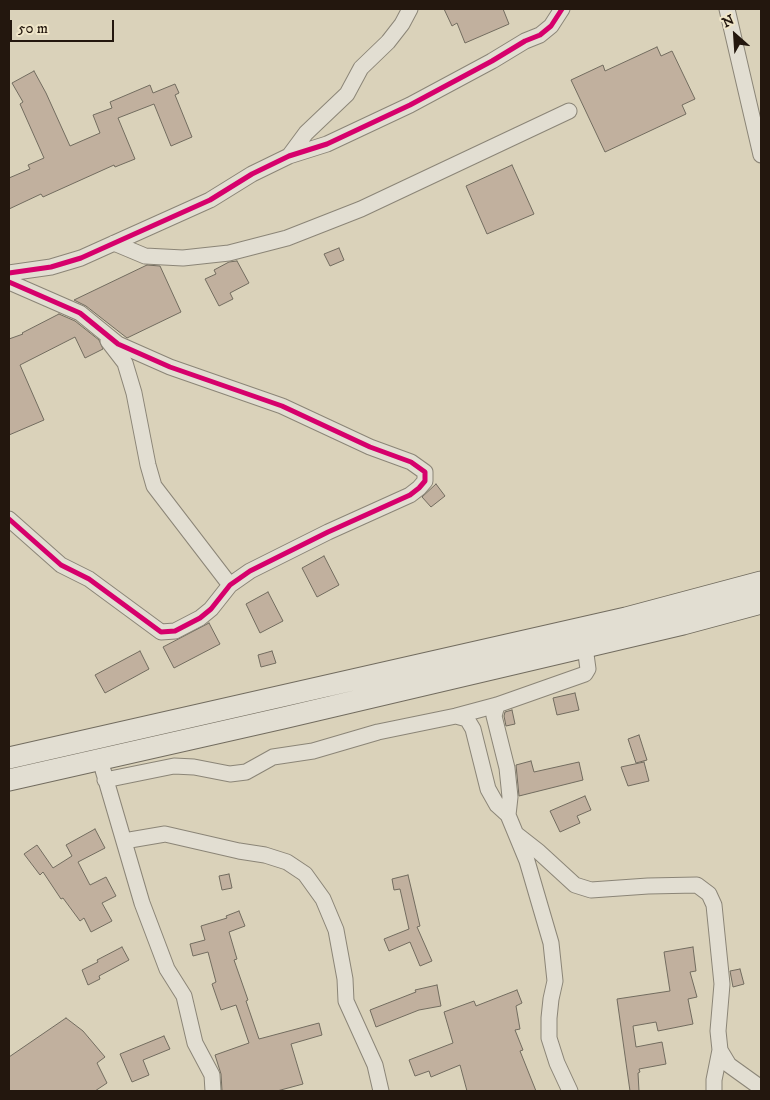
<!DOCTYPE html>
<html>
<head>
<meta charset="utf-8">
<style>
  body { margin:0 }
  #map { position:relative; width:770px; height:1100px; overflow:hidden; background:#dad2ba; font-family:"IM FELL DW Pica",serif }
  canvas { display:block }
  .frame { position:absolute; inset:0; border:10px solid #23170e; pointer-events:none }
  .north { position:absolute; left:710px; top:10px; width:50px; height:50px; -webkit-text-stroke:4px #f0e6c9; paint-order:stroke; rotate:334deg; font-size:14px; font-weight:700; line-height:20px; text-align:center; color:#23170e }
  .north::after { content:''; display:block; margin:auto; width:18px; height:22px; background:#23170e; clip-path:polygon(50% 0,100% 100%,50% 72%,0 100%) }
  .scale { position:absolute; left:10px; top:20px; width:104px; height:22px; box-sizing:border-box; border:2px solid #23170e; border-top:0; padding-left:6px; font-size:15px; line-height:18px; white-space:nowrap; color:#23170e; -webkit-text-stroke:4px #f0e6c9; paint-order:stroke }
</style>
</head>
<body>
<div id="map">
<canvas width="770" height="1100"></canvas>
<div class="frame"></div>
<div class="north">N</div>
<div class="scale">50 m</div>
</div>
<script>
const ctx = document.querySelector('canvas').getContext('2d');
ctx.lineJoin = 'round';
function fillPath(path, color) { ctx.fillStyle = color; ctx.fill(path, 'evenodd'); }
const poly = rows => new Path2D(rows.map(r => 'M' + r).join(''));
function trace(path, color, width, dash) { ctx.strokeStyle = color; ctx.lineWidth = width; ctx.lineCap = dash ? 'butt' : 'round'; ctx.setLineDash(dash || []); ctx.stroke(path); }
const building = poly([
  [444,9,503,9,509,24,465,43,457,23,452,26,444,9],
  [657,47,661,56,672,51,695,99,682,105,686,114,605,152,571,80,603,65,605,71,657,47],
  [34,71,46,93,70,146,100,133,93,115,112,108,110,102,150,85,153,93,175,84,179,93,175,95,192,137,171,146,154,104,118,118,135,159,115,167,114,165,43,197,41,194,9,209,9,178,30,169,28,165,44,158,20,104,23,102,12,83,34,71],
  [512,165,534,214,487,234,466,186,512,165],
  [339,248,344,260,330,266,324,254,339,248],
  [237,261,249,283,230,293,233,299,219,306,205,279,216,274,214,270,229,262,237,261],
  [147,265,160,266,181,312,127,338,86,306,74,300,147,265],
  [59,314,75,321,99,340,103,349,85,358,75,337,20,365,44,420,9,435,9,339,23,334,22,333,59,314],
  [436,484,445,496,431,507,422,497,436,484],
  [324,556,339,585,317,597,302,568,324,556],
  [268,592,283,621,260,633,246,604,268,592],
  [209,623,220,644,174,668,163,647,209,623],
  [140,651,149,669,105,693,95,675,140,651],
  [272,651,276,663,261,667,258,655,272,651],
  [575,693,579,710,557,715,553,698,575,693],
  [512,710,515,724,506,726,504,716,505,712,512,710],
  [639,735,647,760,636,763,628,739,639,735],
  [531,761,534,772,579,762,583,780,519,796,516,765,531,761],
  [644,762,649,781,628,786,621,767,644,762],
  [585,796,591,810,577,816,580,823,560,832,550,811,585,796],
  [95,829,105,848,78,862,90,885,106,877,116,896,102,903,112,921,91,932,84,918,80,921,63,898,61,899,43,872,40,875,24,854,37,845,53,868,72,856,66,845,95,829],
  [229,874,232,888,222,890,219,876,229,874],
  [408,875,420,926,417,927,432,961,420,966,410,942,389,951,384,939,409,929,400,889,394,890,392,879,408,875],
  [239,911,245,926,229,932,237,959,234,960,248,1000,246,1001,259,1039,319,1023,322,1035,291,1044,303,1084,277,1091,222,1091,221,1074,215,1055,249,1043,236,1005,221,1010,212,984,216,982,208,952,193,956,190,944,205,940,201,926,227,918,226,916,239,911],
  [122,947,129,960,99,976,100,979,88,985,82,970,98,962,97,960,122,947],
  [693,947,696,971,690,972,697,997,688,999,693,1024,658,1031,656,1022,633,1026,636,1047,662,1042,666,1064,639,1069,640,1072,638,1073,639,1091,630,1091,617,999,670,991,664,952,693,947],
  [740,969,744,984,733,987,730,971,740,969],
  [437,985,441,1006,419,1010,376,1027,370,1010,416,992,415,990,437,985],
  [517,990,522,1003,516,1006,520,1029,515,1030,523,1050,520,1051,536,1091,467,1091,460,1065,431,1077,429,1071,415,1076,409,1060,453,1043,444,1012,474,1001,476,1006,517,990],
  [66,1018,83,1031,105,1057,97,1063,107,1083,95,1091,9,1091,9,1057,66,1018],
  [164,1036,170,1049,143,1060,149,1075,132,1082,120,1054,164,1036]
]);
fillPath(building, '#c1b09e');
trace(building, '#726c5f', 1);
const street = poly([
  [727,9,761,155],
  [289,156,306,133,347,94,361,68,388,42,402,24,410,9],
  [114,243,145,256,183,258,229,253,287,238,361,209,569,111],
  [9,273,51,267,81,258,210,200,252,174,289,156,327,144,410,105,492,61,525,41,540,35,551,26,562,9],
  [9,282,80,313,118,344,170,367,282,406,370,447,411,462,425,472,425,481,419,488,410,495,328,532,250,571,230,585,211,609,200,618,175,631,161,632,89,579,61,565,9,519],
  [108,341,125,363,134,393,148,465,154,486,230,585],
  [497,705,494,716,507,768,510,797,508,815],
  [456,716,467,719,473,729,488,789,497,805,508,815,527,861,551,943,555,981,551,999,549,1018,549,1038,557,1063,570,1091],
  [103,770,142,903,167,969,184,996,195,1043,212,1075,213,1091],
  [105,780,174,766,194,767,230,774,246,772,273,757,313,751,378,732,456,716,497,705,585,674,588,669,585,647],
  [516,834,539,852,575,885,591,890,648,886,697,885,709,894,714,905,722,984,718,1031,720,1050,714,1080,714,1091],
  [124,841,165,834,239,851,265,855,287,862,305,874,323,899,336,930,345,979,346,1001,375,1065,381,1091],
  [720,1050,729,1065,761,1088]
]);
const secondary = poly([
  [9,758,626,618,761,582],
  [9,780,283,718,683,624,761,603]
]);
trace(street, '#8b8577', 17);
trace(secondary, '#726c5f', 23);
trace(street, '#e2ded2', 15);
trace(secondary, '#e2ded2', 21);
trace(poly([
  [9,273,51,267,81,258,210,200,252,174,289,156,327,144,410,105,492,61,525,41,540,35,551,26,562,9],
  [9,282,80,313,118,344,170,367,282,406,370,447,411,462,425,472,425,481,419,488,410,495,328,532,250,571,230,585,211,609,200,618,175,631,161,632,89,579,61,565,9,519]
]), '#d6006c', 5);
</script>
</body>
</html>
